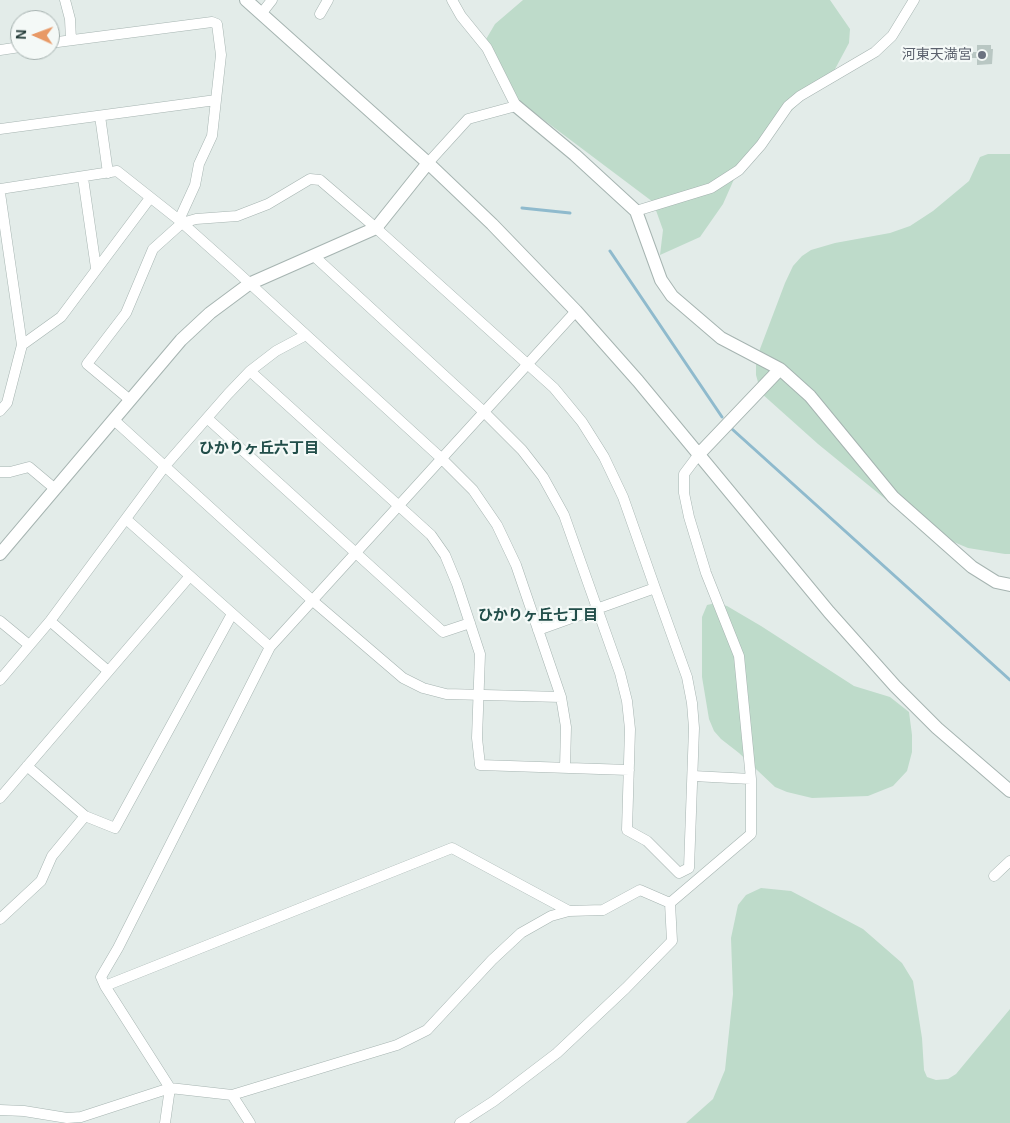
<!DOCTYPE html>
<html>
<head>
<meta charset="utf-8">
<style>
  body { margin:0 }
  #map { position:relative; width:1010px; height:1123px; overflow:hidden; background:#e3ece9; font-family:Helvetica,sans-serif }
  canvas { display:block }
  .north { position:absolute; left:10px; top:10px; width:50px; height:50px; box-sizing:border-box; background:#f4f9f7; border:1px solid #a1adab; border-radius:50%; rotate:272deg; font-size:14px; font-weight:700; line-height:20px; text-align:center; color:#243c39 }
  .north::after { content:''; display:block; margin:auto; width:18px; height:22px; background:#e89966; clip-path:polygon(50% 0,100% 100%,50% 72%,0 100%) }
</style>
</head>
<body>
<div id="map">
<canvas width="1010" height="1123"></canvas>
<div class="north">N</div>
</div>
<script>
const ctx = document.querySelector('canvas').getContext('2d');
ctx.lineJoin = 'round';
function fillPath(path, color) { ctx.fillStyle = color; ctx.fill(path, 'evenodd'); }
const poly = rows => new Path2D(rows.map(r => 'M' + r).join(''));
function trace(path, color, width, dash) { ctx.strokeStyle = color; ctx.lineWidth = width; ctx.lineCap = dash ? 'butt' : 'round'; ctx.setLineDash(dash || []); ctx.stroke(path); }
function label(font, color, halo, rows, align = 'center') {
  ctx.font = font + ' Helvetica,"Noto Sans JP",sans-serif'; ctx.lineWidth = 4.5; ctx.setLineDash([]); ctx.textBaseline = 'middle'; ctx.strokeStyle = halo; ctx.fillStyle = color; for (const [text, x, y, turn = 0] of rows) {
    ctx.save(); ctx.translate(x, y); ctx.rotate((+turn || 0) * Math.PI / 180); ctx.textAlign = isNaN(turn) ? turn : align; if (halo) ctx.strokeText(text, 0, 0); ctx.fillText(text, 0, 0); ctx.restore();
  }
}
fillPath(poly([
  [523,0,830,0,850,29,849,43,827,84,801,101,756,147,739,168,723,204,700,237,660,255,663,230,653,202,508,93,485,41,495,24],
  [988,154,1010,154,1010,554,1005,554,968,548,930,532,889,502,818,444,761,393,756,375,756,362,760,349,785,283,793,266,802,256,811,250,835,243,890,233,910,226,933,211,969,181,980,157],
  [716,603,727,606,761,626,854,686,890,697,909,712,912,735,912,752,907,771,893,786,868,796,812,798,787,792,775,787,739,753,721,739,714,731,709,719,702,677,702,617,707,605],
  [761,888,791,891,863,929,902,963,913,981,922,1038,924,1070,927,1077,936,1080,948,1079,956,1074,1010,1009,1010,1123,686,1123,713,1099,725,1070,733,994,731,938,738,905,746,895]
]), '#bedbca');
trace(poly([
  [522,208,570,213],
  [610,251,722,417],
  [732,429,1010,680]
]), '#8fbacd', 3);
fillPath(poly([
  [977,45,991,45,991,49,993,49,992,64,977,65,977,58,971,58,971,52,977,52]
]), '#b9c7c3');
const minor = poly([
  [65,0,70,19,71,40],
  [261,14,272,0],
  [320,14,328,0],
  [50,43,212,22,217,24,221,55,212,136,199,164,195,185,179,220],
  [0,50,20,47],
  [100,116,108,173],
  [0,129,216,100],
  [428,163,468,119,516,106,487,48,461,16,452,0],
  [83,178,96,268],
  [0,189,117,171,179,220,235,270,441,458,473,490,497,525,516,565,561,697,566,727,565,768],
  [0,193,22,345],
  [636,211,711,188,739,170,761,145,788,106,800,96,875,52,892,36,914,0],
  [250,371,431,535,445,555,457,584,480,654,477,738,480,765,629,770],
  [130,400,87,364,126,313,153,249,182,223,196,219,237,216,268,204,310,179,320,180,376,228,554,388,582,422,604,457,623,497,655,588,687,677,692,703,694,728,689,868,679,873,647,841,627,830,630,729,627,701,620,673,564,515,543,477,522,450,484,412,314,256],
  [0,411,7,403,22,345,61,317,150,198],
  [207,418,443,632,470,623],
  [114,420,313,601,403,678,423,688,446,694,561,697],
  [0,472,10,472,29,467,54,488],
  [126,519,270,647],
  [0,621,29,645],
  [50,621,108,671],
  [538,630,655,588],
  [0,680,50,621,165,466,228,394,250,371,276,351,306,335],
  [27,766,85,816,115,828,232,614],
  [693,776,751,779],
  [0,798,190,576],
  [994,876,1010,861],
  [670,903,751,834,751,779,739,656,706,573,689,517,684,493,684,474,699,454],
  [0,919,41,881,52,856,85,816],
  [105,986,452,848,569,911],
  [232,1095,250,1123],
  [0,1110,24,1111,67,1118,81,1117,170,1088,232,1095,397,1045,427,1030,492,960,521,933,551,916,569,911,603,910,640,890,670,903],
  [165,1123,170,1088,105,986,101,977,118,948,270,647,576,311],
  [460,1123,494,1101,557,1053,626,988,672,941,670,903]
]);
const tertiary = poly([
  [246,0,428,163,492,224,576,311,638,381,829,612,895,686,937,728,1010,791],
  [516,106,575,155,636,211,661,280,672,296,721,338,780,369,810,396,893,497,972,567,996,582,1010,585],
  [699,454,780,369],
  [0,554,181,340,210,313,249,284,376,228,428,163]
]);
trace(minor, '#a6b4b1', 11);
trace(tertiary, '#a6b4b1', 14);
trace(minor, '#fff', 10);
trace(tertiary, '#fff', 12);
for (const [x, y, r, color] of [
  [982,55,5,"#6b7280"]
]) { const dot = new Path2D(); dot.arc(x, y, r, 0, 2 * Math.PI); ctx.fillStyle = color; ctx.fill(dot); trace(dot, '#f4f9f7', 2); }
label('14px', '#5b616d', '#f4f9f7', [
  ["河東天満宮",972,55]
], 'right');
label('bold 15px', '#214d49', '#f4f9f7', [
  ["ひかりヶ丘六丁目",259,449],
  ["ひかりヶ丘七丁目",538,616]
]);
</script>
</body>
</html>
